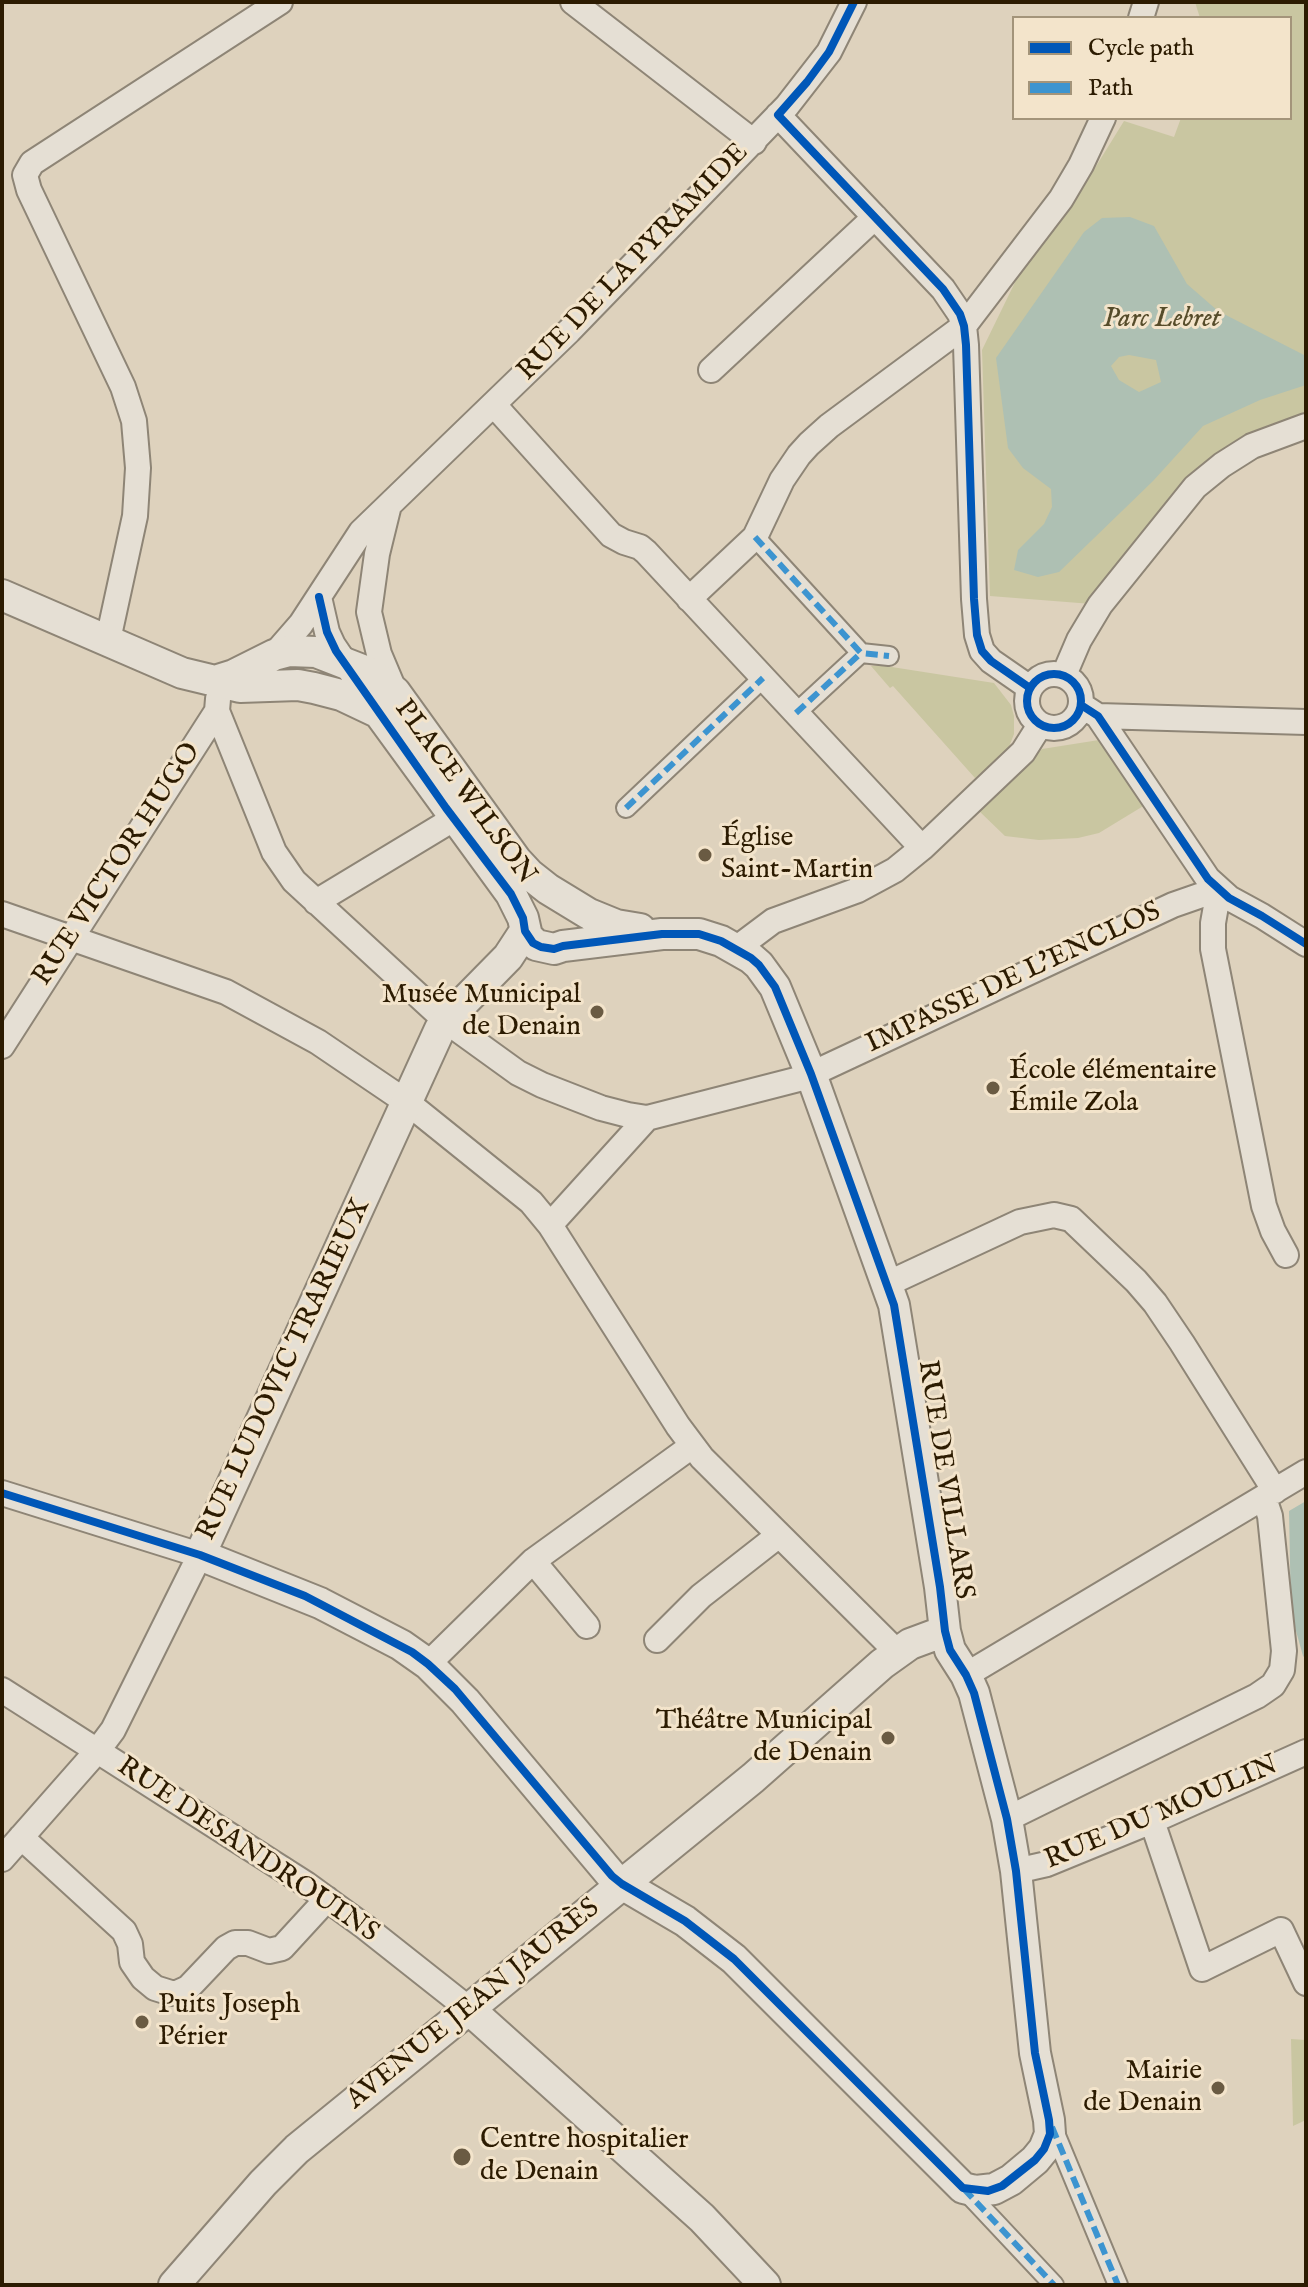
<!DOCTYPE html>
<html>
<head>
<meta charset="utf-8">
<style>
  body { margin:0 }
  #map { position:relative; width:1308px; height:2287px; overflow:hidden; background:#ded2bd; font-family:"IM FELL English",serif }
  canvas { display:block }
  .frame { position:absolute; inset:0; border:4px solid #2c1b01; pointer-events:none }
  .legend { position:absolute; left:1012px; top:16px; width:280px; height:104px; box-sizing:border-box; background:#f3e4cb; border:2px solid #a3947a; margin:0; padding:10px 14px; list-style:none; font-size:24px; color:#2c1b01 }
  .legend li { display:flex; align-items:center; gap:16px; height:40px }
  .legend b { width:40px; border:2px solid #a3947a }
</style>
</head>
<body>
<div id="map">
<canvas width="1308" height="2287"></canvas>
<div class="frame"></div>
<ul class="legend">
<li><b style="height:10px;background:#0057b8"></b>Cycle path</li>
<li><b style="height:10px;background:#3c94d0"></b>Path</li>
</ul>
</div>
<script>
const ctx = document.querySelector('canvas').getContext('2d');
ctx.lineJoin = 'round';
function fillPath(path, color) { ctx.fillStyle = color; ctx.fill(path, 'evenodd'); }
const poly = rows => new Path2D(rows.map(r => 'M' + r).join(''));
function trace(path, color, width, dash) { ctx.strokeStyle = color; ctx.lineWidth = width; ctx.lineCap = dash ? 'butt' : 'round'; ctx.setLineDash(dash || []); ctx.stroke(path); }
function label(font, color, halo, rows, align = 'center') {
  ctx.font = font + ' "IM FELL English",serif'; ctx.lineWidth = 6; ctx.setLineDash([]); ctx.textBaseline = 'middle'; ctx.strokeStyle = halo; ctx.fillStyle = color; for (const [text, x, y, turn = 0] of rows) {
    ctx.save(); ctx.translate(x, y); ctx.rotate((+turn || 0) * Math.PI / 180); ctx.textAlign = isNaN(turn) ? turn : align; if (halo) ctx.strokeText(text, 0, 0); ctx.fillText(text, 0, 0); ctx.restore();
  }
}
fillPath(poly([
  [1195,2,1306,2,1306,419,1246,437,1092,604,990,596,982,350,1021,270,1095,168,1124,121,1174,137,1181,118,1290,118,1290,18,1200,18],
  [879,665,994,683,1011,705,1014,716,1014,734,1007,752,975,778,893,686,890,688,871,666],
  [1099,740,1145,805,1099,833,1078,838,1039,840,1005,836,978,810,1042,749],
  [1291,2039,1306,2040,1306,2120,1293,2126]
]), '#c9c6a1');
fillPath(poly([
  [1130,217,1154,226,1187,284,1218,311,1306,356,1306,385,1260,400,1203,426,1153,481,1059,572,1038,577,1014,570,1018,550,1044,524,1052,507,1051,489,1023,468,1008,448,996,358,1084,232,1102,218],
  [1129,355,1156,360,1161,382,1139,392,1119,380,1111,366,1119,357],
  [1306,1501,1306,1659,1303,1656,1291,1613,1289,1511]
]), '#aec0b3');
const pedestrian = poly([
  [755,537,861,653,889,656],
  [796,713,861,653],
  [626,808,763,678],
  [1052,2126,1118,2285],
  [963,2188,1054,2285]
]);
const minor = poly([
  [573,2,754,142],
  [1141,18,1146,2],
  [778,115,943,289,960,314,964,326,966,345,974,599,977,635,982,651,991,661,1030,688],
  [711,370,875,217],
  [494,405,611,535,624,542,640,547,646,552,922,848],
  [389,505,377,554,369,612,379,654,395,692],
  [319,597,327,632,333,645,379,713],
  [689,599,755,537,782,480,799,455,809,444,829,426,964,326,1061,199,1081,165,1103,118],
  [108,640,135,516,138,468,134,421,123,387,29,190,25,175,32,163,280,2],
  [274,655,301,624,361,532,569,331,787,106,829,52,854,2],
  '1027 701a27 27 0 1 1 54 0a27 27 0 1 1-54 0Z',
  [1064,675,1079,640,1100,605,1195,487,1222,465,1252,446,1306,426],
  [1081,705,1098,716,1208,879,1229,898,1262,916,1306,944],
  [217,711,274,852,294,881,446,1021,518,1073,542,1085,601,1108,628,1115,647,1118,803,1078,1173,905,1219,889],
  [1098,716,1306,722],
  [1219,889,1213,923,1213,949,1264,1206,1273,1231,1286,1255],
  [316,902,455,818],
  [2,914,226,992,318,1042,408,1103,531,1202,550,1225,678,1426,702,1458,897,1652],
  [737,948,773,921,858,890,895,870,922,848,1023,752,1040,725],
  [2,1046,217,711,218,699],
  [550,1225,647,1118],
  [887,1284,1020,1222,1054,1215,1071,1219,1136,1281,1155,1303,1182,1343,1275,1491],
  [2,1493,200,1555,113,1730,98,1750,2,1859],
  [533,1561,587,1626],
  [657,1640,701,1596,779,1535],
  [428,1664,533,1561,692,1446],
  [966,1675,1306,1472],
  [2,1690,306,1884,365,1927,470,2010],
  [1007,1819,1257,1696,1273,1685,1282,1670,1284,1651,1270,1516,1264,1498],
  [1152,1821,1202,1969,1281,1930,1306,1983],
  [21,1837,124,1931,130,1944,132,1962,143,1978,155,1988,171,1993,177,1993,188,1988,226,1948,235,1943,248,1943,269,1951,282,1948,327,1899],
  [1016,1871,1047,1864,1152,1821,1306,1752]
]);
const tertiary = poly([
  [2,595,182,673,240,687,298,685,314,688,341,695,379,713,511,894,523,918,527,936,536,945,554,949,563,946,662,934,699,934,721,941,751,958,759,965,775,987,811,1074,894,1305,940,1587,945,1631,950,1650,966,1675,974,1693,1007,1819,1016,1871,1035,2053,1049,2120,1050,2134,1044,2149,1035,2160,1011,2180,994,2189,976,2191,963,2188,734,1959,685,1921,622,1884,612,1876,465,1701,428,1664,401,1645,320,1603,200,1555,440,1029,452,1014,508,957,525,931],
  [218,680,234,675,274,655,289,651,316,652,370,673,395,692,516,860,529,874,548,889,589,914,616,925,640,929],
  [470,2010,702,2218,765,2285],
  [174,2285,263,2183,297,2149,753,1778,882,1664,910,1644,945,1631]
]);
trace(pedestrian, '#8e8576', 22);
trace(minor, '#8e8576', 28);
trace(tertiary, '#8e8576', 34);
trace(pedestrian, '#e5dfd4', 18);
trace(minor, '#e5dfd4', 24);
trace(tertiary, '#e5dfd4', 30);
trace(poly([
  [755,537,861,653,889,656],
  [796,713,861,653],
  [626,808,763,678],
  [1052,2127,1118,2285],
  [964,2189,1054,2285]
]), '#3c94d0', 6, [12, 6]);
trace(poly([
  [854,2,829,52,807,82,778,115,943,289,960,314,964,326,966,345,974,599,977,635,982,651,991,661,1030,688],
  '1027 701a27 27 0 1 1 54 0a27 27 0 1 1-54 0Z',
  [1081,705,1098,716,1208,879,1229,898,1262,916,1306,944],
  [2,1493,200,1555,305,1596,412,1652,428,1664,455,1689,612,1876,622,1884,685,1921,734,1959,963,2188,988,2191,1002,2186,1035,2160,1044,2149,1050,2134,1049,2120,1035,2053,1016,1871,1007,1819,974,1693,966,1675,950,1650,945,1631,940,1587,894,1305,811,1074,775,987,759,965,751,958,721,941,699,934,662,934,563,946,554,949,541,947,533,943,525,931,523,918,511,894,446,808,336,651,327,632,319,597]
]), '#0057b8', 8);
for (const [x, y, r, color] of [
  [705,855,8,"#6a5b43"],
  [597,1012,8,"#6a5b43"],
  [993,1088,8,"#6a5b43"],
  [888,1738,8,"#6a5b43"],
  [142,2022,8,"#6a5b43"],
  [1218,2088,8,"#6a5b43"],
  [462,2157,10,"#6a5b43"]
]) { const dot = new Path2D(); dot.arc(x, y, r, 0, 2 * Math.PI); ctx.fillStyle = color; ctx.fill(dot); trace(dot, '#f3e4cb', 3); }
label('28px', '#2c1b01', '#f3e4cb', [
  ["RUE DE LA PYRAMIDE",634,263,-46],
  ["PLACE WILSON",464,793,54],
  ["RUE VICTOR HUGO",118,865,-57],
  ["IMPASSE DE L'ENCLOS",1014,979,-25],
  ["RUE LUDOVIC TRARIEUX",285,1370,-65],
  ["RUE DE VILLARS",944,1480,81],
  ["RUE DU MOULIN",1162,1814,-23],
  ["RUE DESANDROUINS",247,1851,34],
  ["AVENUE JEAN JAURÈS",474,2005,-39]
]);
label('italic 28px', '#564c2a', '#f3e4cb', [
  ["Parc Lebret",1162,320]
]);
label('28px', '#2c1b01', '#f3e4cb', [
  ["Église",721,839],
  ["Saint-Martin",721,871],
  ["Musée Municipal",581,996,"right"],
  ["de Denain",581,1028,"right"],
  ["École élémentaire",1009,1072],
  ["Émile Zola",1009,1104],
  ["Théâtre Municipal",872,1722,"right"],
  ["de Denain",872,1754,"right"],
  ["Puits Joseph",158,2006],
  ["Périer",158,2038],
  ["Mairie",1202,2072,"right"],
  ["de Denain",1202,2104,"right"],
  ["Centre hospitalier",480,2141],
  ["de Denain",480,2173]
], 'left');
</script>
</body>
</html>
